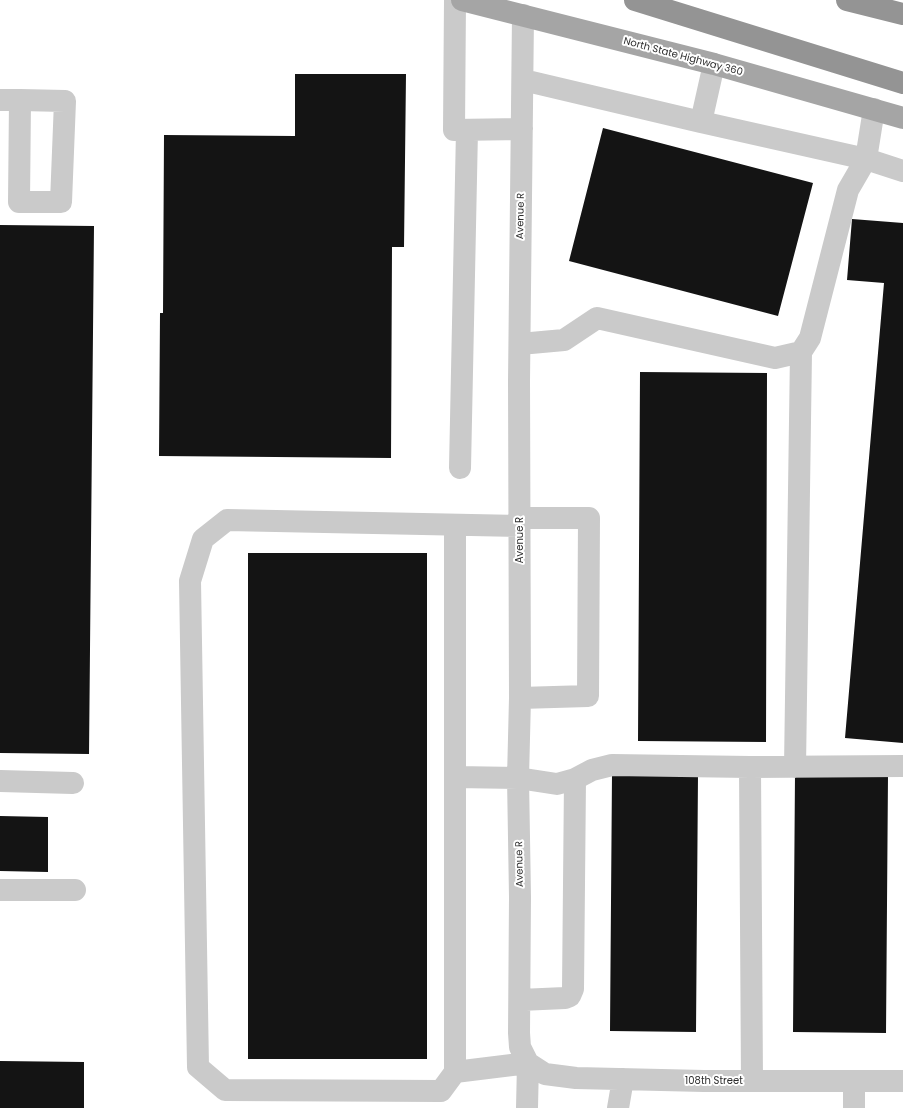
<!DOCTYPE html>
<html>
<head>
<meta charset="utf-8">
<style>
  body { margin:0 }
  canvas { display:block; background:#fff }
</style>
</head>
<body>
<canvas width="903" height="1108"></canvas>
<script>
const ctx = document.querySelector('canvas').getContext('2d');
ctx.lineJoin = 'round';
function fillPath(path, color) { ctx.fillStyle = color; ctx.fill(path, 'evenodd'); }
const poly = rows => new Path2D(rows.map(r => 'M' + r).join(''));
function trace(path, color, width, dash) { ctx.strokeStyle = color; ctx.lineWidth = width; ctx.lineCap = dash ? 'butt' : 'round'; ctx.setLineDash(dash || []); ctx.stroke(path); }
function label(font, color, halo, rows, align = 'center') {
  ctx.font = font + ' Poppins,sans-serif'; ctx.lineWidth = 4; ctx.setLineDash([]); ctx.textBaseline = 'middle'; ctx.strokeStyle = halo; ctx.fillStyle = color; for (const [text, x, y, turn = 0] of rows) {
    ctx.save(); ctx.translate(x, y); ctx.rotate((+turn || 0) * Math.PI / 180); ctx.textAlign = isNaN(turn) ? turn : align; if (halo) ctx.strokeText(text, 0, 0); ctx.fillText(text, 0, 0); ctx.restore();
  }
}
fillPath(poly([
  [295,74,406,74,404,247,392,247,391,458,159,456,160,313,163,313,164,135,295,136],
  [603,128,813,183,778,316,569,261],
  [852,219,903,223,903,743,845,738,884,283,847,280],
  [0,225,94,226,89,754,0,753],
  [640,372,767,373,766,742,638,741],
  [248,553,427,553,427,1059,248,1059],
  [612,773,698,774,696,1032,610,1031],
  [795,774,888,775,886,1033,793,1032],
  [0,816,48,817,48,872,0,871],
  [0,1061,84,1062,84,1108,0,1108]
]), '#141414');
trace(poly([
  [455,0,454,130,522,129],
  [523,15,519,381,520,698,518,778,520,897,519,1033,520,1047,528,1063,527,1108],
  [523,80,701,122],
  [0,100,20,100,65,101,61,202,19,202,20,100],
  [874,109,866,159,903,171],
  [520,344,564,340,597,318,775,358,801,352,810,338,848,190,866,159,701,122,714,64],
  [460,468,467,130],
  [520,518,589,518,588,696,520,698],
  [455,525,455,1072],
  [520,526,227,520,203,539,190,581,198,1067,225,1090,441,1091,455,1072,528,1063],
  [750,767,752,1081],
  [795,767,801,352],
  [456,777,518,778,557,784,575,779,592,770,612,765,750,767,903,766],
  [0,781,73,783],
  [0,890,75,890],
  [520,1000,565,998,570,996,573,989,575,779],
  [528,1063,545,1074,576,1078,704,1081,903,1081],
  [618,1108,623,1079],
  [854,1108,854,1081]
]), '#cacaca', 22);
trace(poly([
  [462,0,714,64,903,118]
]), '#a5a5a5', 22);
trace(poly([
  [635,0,903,83],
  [847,0,903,14]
]), '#949494', 22);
label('10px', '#2d2d2d', '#fff', [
  ["North State Highway 360",683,57,15],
  ["Avenue R",521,216,-89],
  ["Avenue R",520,540,-90],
  ["Avenue R",520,864,-91],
  ["108th Street",714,1081]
]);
</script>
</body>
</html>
